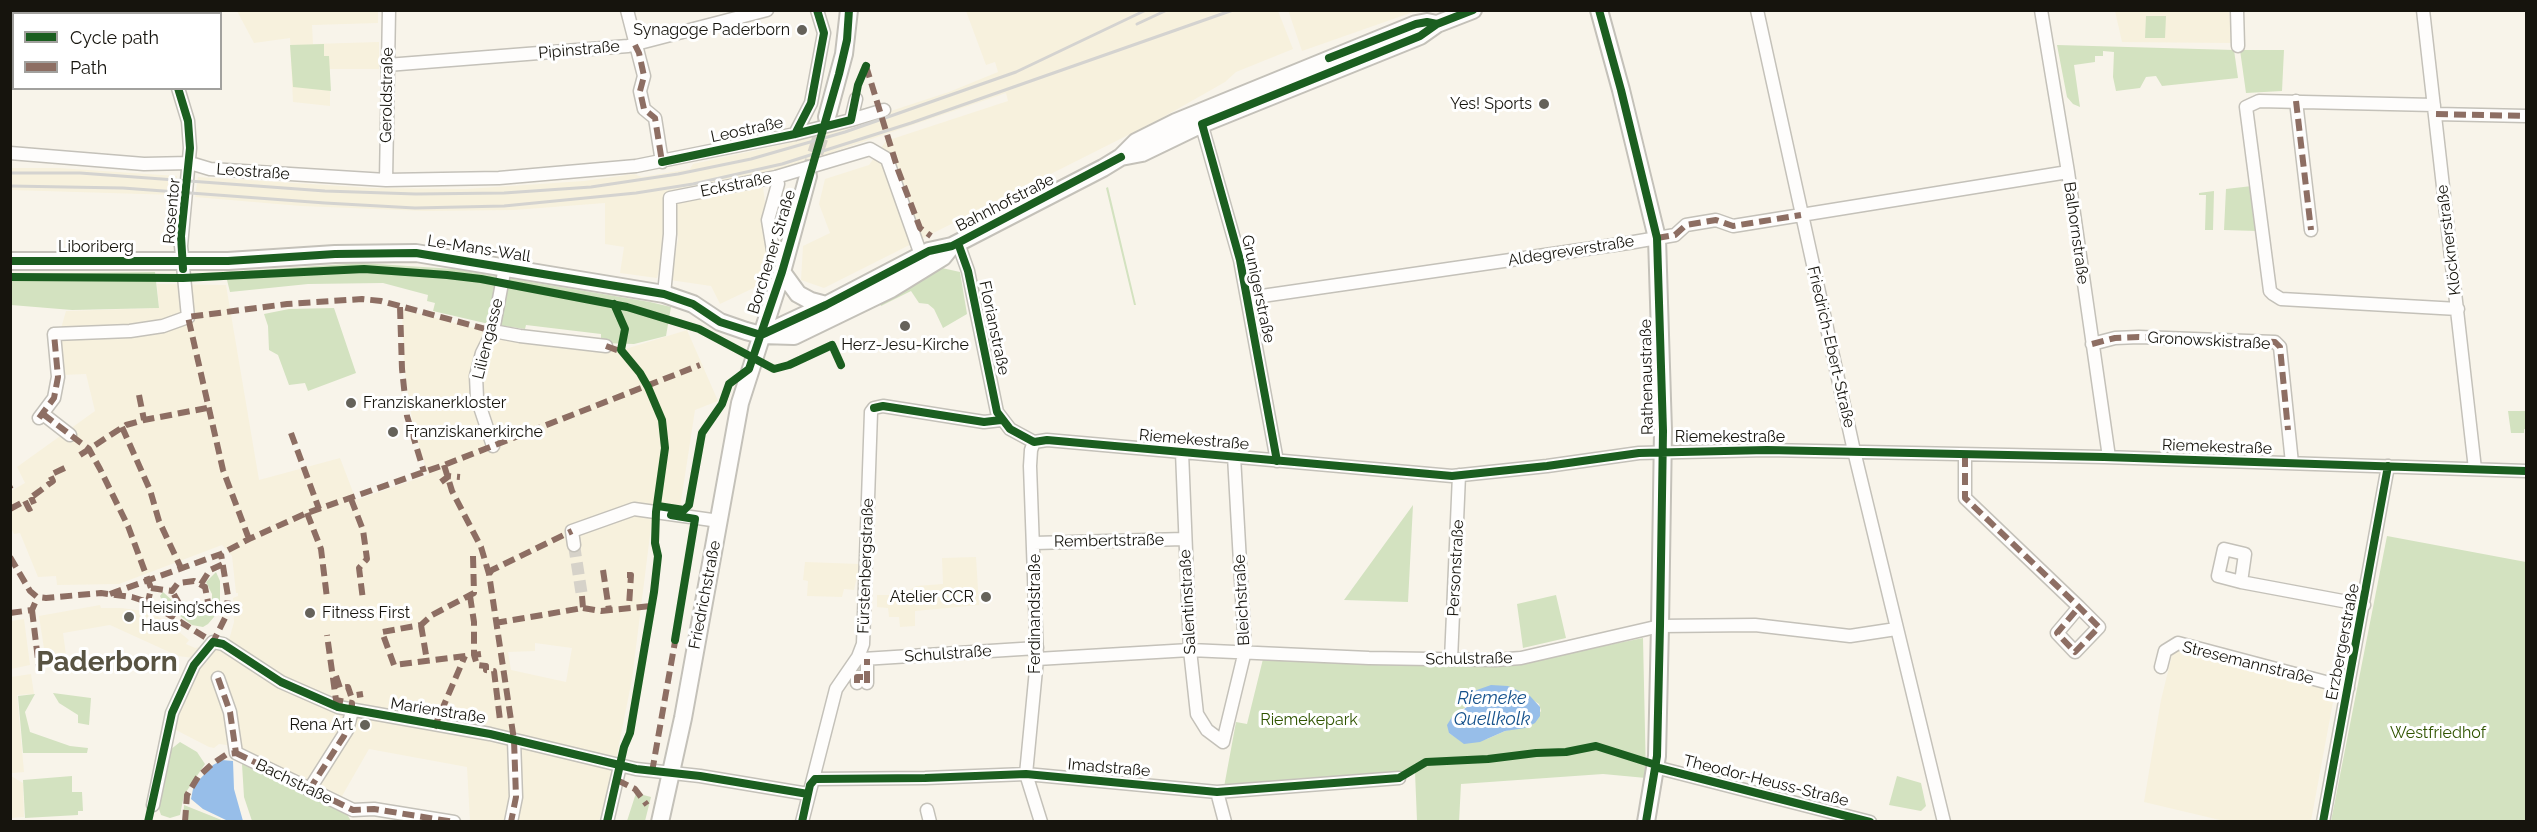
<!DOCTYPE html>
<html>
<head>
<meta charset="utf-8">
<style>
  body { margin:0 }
  #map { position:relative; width:2537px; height:832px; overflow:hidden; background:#f8f4ea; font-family:Raleway,sans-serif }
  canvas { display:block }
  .frame { position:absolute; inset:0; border:12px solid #16140d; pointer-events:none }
  .legend { position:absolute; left:12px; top:12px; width:210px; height:78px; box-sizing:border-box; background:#fff; border:2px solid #a2a19e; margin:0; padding:8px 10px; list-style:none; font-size:18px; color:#16140d }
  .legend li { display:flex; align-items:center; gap:12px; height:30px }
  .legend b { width:30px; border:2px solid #a2a19e }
</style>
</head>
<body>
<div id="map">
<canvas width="2537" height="832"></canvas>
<div class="frame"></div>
<ul class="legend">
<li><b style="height:8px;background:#1b5e20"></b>Cycle path</li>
<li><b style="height:8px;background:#8d6e63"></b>Path</li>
</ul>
</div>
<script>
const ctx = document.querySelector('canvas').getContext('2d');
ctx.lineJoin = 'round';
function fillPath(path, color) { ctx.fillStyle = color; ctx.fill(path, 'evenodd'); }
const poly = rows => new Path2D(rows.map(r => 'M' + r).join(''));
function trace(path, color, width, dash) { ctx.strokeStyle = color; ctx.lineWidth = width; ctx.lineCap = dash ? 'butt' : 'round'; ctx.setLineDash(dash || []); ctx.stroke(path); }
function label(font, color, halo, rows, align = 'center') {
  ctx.font = font + ' Raleway,sans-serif'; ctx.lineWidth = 6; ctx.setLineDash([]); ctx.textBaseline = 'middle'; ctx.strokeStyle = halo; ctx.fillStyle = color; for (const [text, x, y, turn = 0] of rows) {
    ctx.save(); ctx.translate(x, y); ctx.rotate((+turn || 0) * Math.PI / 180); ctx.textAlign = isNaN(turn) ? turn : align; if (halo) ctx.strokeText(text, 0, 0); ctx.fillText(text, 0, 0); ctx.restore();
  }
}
fillPath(poly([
  [1288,10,1416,10,1416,11,1302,51],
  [237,11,378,11,378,23,312,25,313,44,379,42,379,69,330,69,330,106,293,102,290,38,254,43],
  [966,11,1278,11,1293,49,1236,72,1225,82,1160,119,824,288,801,280,803,246,830,233,819,204,825,179,869,165,886,141,1008,101,1006,93,798,164,740,180,664,195,667,232,663,258,657,278,620,273,624,247,605,244,605,203,514,210,425,211,301,206,195,197,198,177,372,188,466,189,584,181,634,174,642,177,690,169,693,164,785,144,857,122,949,92,998,72,995,62,986,65],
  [2115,11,2229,11,2232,43,2122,42],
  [11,168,58,168,177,176,176,195,11,190],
  [763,187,772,255,764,283,720,304,711,286,670,280,678,239,674,209,678,202],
  [157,284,226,285,259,480,340,458,356,500,428,475,413,426,404,367,402,309,497,334,606,347,619,351,687,330,718,401,695,410,680,508,654,503,632,679,615,765,599,821,470,821,467,767,369,749,338,803,227,745,219,744,214,748,209,747,174,729,181,698,196,672,209,660,178,656,110,625,63,633,67,662,47,668,39,616,100,605,101,608,121,608,151,612,172,626,189,640,186,644,195,648,223,643,229,640,234,622,233,598,238,596,238,593,236,593,232,556,222,545,119,584,57,585,56,576,38,577,20,533,14,534,11,528,11,491,25,483,17,467,95,411,86,374,62,375,58,339,66,311,159,308],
  [535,643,572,648,566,682,511,670,508,652,535,651],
  [976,557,979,605,915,611,915,626,900,627,899,617,889,617,888,608,877,607,877,595,896,595,898,592,904,594,916,586,943,584,942,558],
  [805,562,860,564,854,590,844,589,842,597,807,596,808,581,803,580],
  [24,619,30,665,11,669,11,621],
  [2178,649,2330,687,2333,702,2311,821,2224,821,2144,802,2161,700,2172,655],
  [31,674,34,694,17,695,24,772,13,773,10,772,11,677],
  [11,776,23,783,24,817,11,818]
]), '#f7f1dd');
fillPath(poly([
  [2146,16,2166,16,2165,38,2145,38],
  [324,44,324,56,329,56,331,91,293,87,290,45],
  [2057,45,2234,50,2238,78,2162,86,2156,76,2146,77,2140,88,2116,91,2113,77,2114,52,2103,51,2103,56,2095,56,2095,62,2074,65,2080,107,2073,104,2067,97],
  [2240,50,2284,50,2282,91,2246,93],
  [2252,186,2257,231,2224,230,2226,189],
  [1108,187,1136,305,1134,305,1106,188],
  [2214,191,2213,230,2205,230,2206,195,2199,195,2199,193],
  [362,263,454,269,650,302,671,307,666,336,634,344,601,343,601,334,526,325,525,329,489,324,433,311,435,303,427,301,428,295,383,283,308,284,230,292,225,272],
  [942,268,960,272,967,314,943,328,934,309,928,304,919,303,911,291,881,306,880,304],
  [155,272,159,308,72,310,11,305,11,274],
  [334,308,356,373,308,391,305,383,289,385,278,355,269,350,268,326,264,314,289,309],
  [2508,411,2526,411,2526,429,2524,429,2524,433,2511,433],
  [1413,505,1408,602,1344,600],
  [2387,536,2526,562,2526,821,2331,821],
  [216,572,220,581,220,602,214,617,208,624,203,627,192,625,163,603,160,596,163,592,186,613,195,616,202,614,209,608,212,600,212,594,206,582],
  [1556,595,1566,638,1523,648,1517,604],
  [1643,638,1646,778,1603,774,1461,784,1459,822,1417,821,1415,772,1224,787,1236,722,1247,724,1263,659,1524,662],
  [1523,694,1539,704,1541,711,1530,725,1505,731,1487,739,1464,743,1449,733,1456,714,1467,706],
  [53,693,91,698,89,725,78,723,78,715,59,703],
  [35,694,25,712,30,732,70,746,88,748,87,753,23,753,18,696],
  [180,742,197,752,205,764,184,795,180,815,170,818,161,815,158,806,170,750],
  [242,764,344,809,351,821,252,821,244,797],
  [72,776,72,792,82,792,83,811,78,811,78,815,25,818,23,780],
  [1897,776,1921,783,1926,806,1921,811,1889,805],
  [636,793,651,797,645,821,627,821],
  [184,805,224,821,183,821]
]), '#d3e2c0');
fillPath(poly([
  [1491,685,1508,686,1530,696,1540,707,1540,716,1535,723,1525,728,1505,731,1480,742,1464,744,1449,733,1447,725,1452,717,1467,707,1474,691],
  [222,760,233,761,234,789,243,821,228,821,203,809,191,799,193,789,200,779,213,765]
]), '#97bee9');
trace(poly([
  [574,545,582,596]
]), '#d6d2c9', 12, [12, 6]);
trace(poly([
  [808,176,827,117]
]), '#d6d2c9', 16, [16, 8]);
const street = poly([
  [89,10,91,14],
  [154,10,155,14],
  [627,10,644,76,640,91,644,109,655,118,662,162],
  [1757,10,1854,451,1944,822],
  [2041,10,2068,172,2109,457],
  [2237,10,2238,46],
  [2423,10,2475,469],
  [197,14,203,10],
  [10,64,14,63],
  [387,65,628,46,767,10],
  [2296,101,2311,230],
  [2434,105,2259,101,2246,107,2270,291,2273,294,2281,299,2458,309],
  [2436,114,2526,116],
  [1200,119,1240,260,1277,461],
  [851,120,884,110],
  [795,134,811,103,824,33,817,10],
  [10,153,144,164,190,163,210,169,386,180,499,178,636,166,795,134,851,120,856,99],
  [386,180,389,10],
  [958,243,968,271,997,412,1010,429,1034,442,1047,440,1452,476,1547,466,1639,453,1767,450,2104,457,2526,471],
  [773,250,768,220,778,184,776,177],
  [664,294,670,234,670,198,776,177,870,149,887,159,921,255],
  [1248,298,1628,243,1675,235,1686,225,1716,220,1733,226,2068,172],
  [493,331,520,336,606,346],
  [2092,344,2115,338,2139,337,2275,342,2280,347,2292,463],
  [43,414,70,435],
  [39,418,54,398,58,377,54,334,130,331,163,326,188,317,181,246,190,148,188,121,178,88],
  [1034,442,1031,450,1030,466,1037,659,1026,774,1041,822],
  [493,446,477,398,476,376,482,353,493,331,505,267],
  [1182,452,1190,650,1197,714,1207,730,1223,742,1245,651,1234,456],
  [1965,455,1965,498,2079,607,2099,627,2075,652,2057,633,2079,607],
  [1034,543,1184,539],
  [574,545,572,531,634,509,719,521],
  [2241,582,2245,554,2224,549,2218,576,2241,582,2364,605],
  [858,657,863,659,1037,648],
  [1037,659,1190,650,1369,658,1495,660,1521,658,1660,626,1755,625,1850,636,1896,629],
  [1451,660,1459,475],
  [2161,667,2165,651,2178,643,2348,688],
  [218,678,230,712,236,753,353,810,374,809,454,822],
  [857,683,857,677,866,677],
  [867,683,867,659],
  [1655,767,1870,822],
  [815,779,925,778,1026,774,1217,792,1399,778],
  [309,790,347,730,352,711],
  [1217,792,1225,822],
  [153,805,172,713,194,665,213,642,223,644,281,682,338,707,490,734,636,769,700,776,808,794],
  [927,810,930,822],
  [511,822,516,797,514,740],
  [607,822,620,766],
  [802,822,836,689,858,657,863,644,871,412,874,408,883,406,984,422,1001,420],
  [2323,822,2388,466]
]);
const secondary = poly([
  [1599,10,1621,90,1657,238,1663,431,1660,626,1657,756,1646,822],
  [827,117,844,54,849,10],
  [1121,157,1142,153,1202,124,1420,36,1437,24,1473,10],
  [10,261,228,261,335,254,416,253,664,294,693,304,720,322,746,331,761,335,794,336,891,289,943,257,952,246,1103,168,1121,157,1136,142,1176,122,1416,24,1427,22,1437,24],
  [782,272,798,294,811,301,826,305],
  [764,334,826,305,929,251,952,246],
  [660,822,683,718,740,403,782,272,808,176]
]);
trace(street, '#c4c1b9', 15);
trace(secondary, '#c4c1b9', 20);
trace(street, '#fefdfc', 12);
trace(secondary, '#fefdfc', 16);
trace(poly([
  [1137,24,1167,10],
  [10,173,80,173,325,191,416,194,504,193,591,187,678,174,751,159,845,132,1016,72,1146,10],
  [10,186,123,188,325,203,415,208,504,206,636,193,693,184,782,164,911,123,1233,10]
]), '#d4d3d0', 3);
trace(poly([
  [635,45,639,53,644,76,640,91,644,109,655,118,662,162],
  [866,66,898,170,920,228,931,236],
  [2296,101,2311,230],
  [2436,114,2526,116],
  [1657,238,1675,235,1686,225,1716,220,1733,226,1801,215],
  [400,307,402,369,407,416,424,472],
  [2092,344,2115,338,2139,337,2275,342,2280,347,2288,430],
  [606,346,625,353],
  [139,395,144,420],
  [43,414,89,449,100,469,128,526,151,588,148,602],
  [39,418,54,398,58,377,54,334],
  [122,427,150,490,159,521,181,568],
  [291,433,319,509],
  [80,455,126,425,144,420,207,408],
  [1965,455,1965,498,2079,607,2099,627,2075,652,2057,633,2079,607],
  [444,465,452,491,481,547,489,574,514,740,516,797,511,822],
  [441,482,449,476,460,477],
  [10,486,12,485],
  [33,496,53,481,50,475,69,466],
  [351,499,363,530,367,559,359,568,363,600],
  [25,501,29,509,35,506,31,497],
  [10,509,23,502],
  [307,513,321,549,327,598],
  [249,539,223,470,188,317,287,304,362,299,381,301,493,331],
  [473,556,474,593,432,615,421,625,382,632,394,665,481,654],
  [10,557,30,591,37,597,46,598,101,593,132,597,148,602,213,642,226,616,228,596,221,554],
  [603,570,609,610],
  [489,574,492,570,572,531],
  [627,575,631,575,629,606],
  [201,584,210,570,223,564],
  [151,588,172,591,178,583,194,581,205,587,208,602,204,608,194,610,187,609,180,605,172,591],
  [110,594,221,554,249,539,307,513,444,465,700,365],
  [470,596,474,622,474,655,477,665,486,666,486,670,494,671,500,720],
  [583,608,601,611,651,606],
  [32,610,39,668],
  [10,613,32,610,35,603],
  [495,623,583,608,582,596],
  [421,625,427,661],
  [336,676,340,688,348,687,351,696,363,694],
  [218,678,230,712,236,753],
  [857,683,857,677,866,677],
  [867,683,867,659],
  [402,706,442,712],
  [434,728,465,656],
  [236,753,353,810,374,809,454,822],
  [652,772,676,636],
  [617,780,635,789,647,805],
  [309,790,344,736,352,717,352,703,336,700,327,635],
  [185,822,187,795,198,777,212,764,227,754,236,753]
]), '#8d6e63', 6, [12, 6]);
trace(poly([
  [1599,10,1621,90,1657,238,1663,431,1660,626,1657,756,1646,822],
  [1329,58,1416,24,1427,22,1437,24],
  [178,88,188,121,190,148,181,236,183,269],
  [795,134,811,103,824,33,817,10],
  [662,162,795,134,851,120,858,85,866,66],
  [958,243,968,271,997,412,1010,429,1034,442,1047,440,1452,476,1547,466,1639,453,1767,450,2104,457,2526,471],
  [10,261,228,261,335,254,416,253,664,294,693,304,720,322,761,335],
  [10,277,183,278,364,269,447,275,481,279,627,307,699,329,774,369,789,365,832,345,841,365],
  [761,335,826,305,929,251,952,246,1121,157],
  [874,408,883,406,984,422,1001,420],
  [1277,461,1240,260,1202,124,1420,36,1437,24,1473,10],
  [658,506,684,510,689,505,702,433,722,404,729,384,749,369,782,272,839,74,847,40,849,10],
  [671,515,695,519,675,640],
  [1655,767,1870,822],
  [148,822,172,713,194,665,213,642,223,644,281,682,338,707,490,734,636,769,700,776,808,794],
  [607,822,624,747,630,733,654,592,658,556,655,543,656,512,665,448,662,420,648,387,640,373,621,350,625,329,614,304],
  [802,822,810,785,815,779,925,778,1026,774,1217,792,1399,778,1426,762,1488,759,1536,753,1566,752,1596,746,1656,765],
  [2323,822,2388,466]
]), '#1b5e20', 8);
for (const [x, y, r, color] of [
  [802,30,6,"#65625a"],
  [1544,104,6,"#65625a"],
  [905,326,6,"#65625a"],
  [351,403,6,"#65625a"],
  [393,432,6,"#65625a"],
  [986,597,6,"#65625a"],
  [310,613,6,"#65625a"],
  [129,617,6,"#65625a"],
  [365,725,6,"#65625a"]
]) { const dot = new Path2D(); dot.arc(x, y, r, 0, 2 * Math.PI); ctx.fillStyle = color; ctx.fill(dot); trace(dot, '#fff', 2); }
label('16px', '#16140d', '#fff', [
  ["Synagoge Paderborn",790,30],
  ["Yes! Sports",1532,104],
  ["Herz-Jesu-Kirche",905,345,"center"],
  ["Franziskanerkloster",363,403,"left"],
  ["Franziskanerkirche",405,432,"left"],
  ["Atelier CCR",974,597],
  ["Heising’sches",141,608,"left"],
  ["Haus",141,626,"left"],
  ["Fitness First",322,613,"left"],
  ["Rena Art",353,725]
], 'right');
label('16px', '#16140d', '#fff', [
  ["Pipinstraße",579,50,-5],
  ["Geroldstraße",387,95,-89],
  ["Leostraße",747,130,-12],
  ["Leostraße",253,172,4],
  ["Eckstraße",736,185,-11],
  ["Bahnhofstraße",1005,203,-27],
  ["Rosentor",172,211,-85],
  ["Balhornstraße",2076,233,82],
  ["Klöcknerstraße",2449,240,-97],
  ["Liboriberg",96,247],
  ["Le-Mans-Wall",479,249,9],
  ["Aldegreverstraße",1571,251,-9],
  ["Borchener Straße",772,252,-73],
  ["Grunigerstraße",1258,289,78],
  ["Florianstraße",994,328,78],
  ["Liliengasse",488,339,-76],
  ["Gronowskistraße",2209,341,3],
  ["Friedrich-Ebert-Straße",1831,347,77],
  ["Rathenaustraße",1647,377,-91],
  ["Riemekestraße",1730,437],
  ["Riemekestraße",1194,440,5],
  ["Riemekestraße",2217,447,2],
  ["Rembertstraße",1109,541,-1],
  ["Fürstenbergstraße",866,566,-88],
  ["Personstraße",1456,568,-87],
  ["Friedrichstraße",705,595,-79],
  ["Bleichstraße",1242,600,-93],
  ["Salentinstraße",1188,602,-93],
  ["Ferdinandstraße",1035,614,-90],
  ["Erzbergerstraße",2343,642,-79],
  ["Schulstraße",948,654,-4],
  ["Schulstraße",1469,659,-1],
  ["Stresemannstraße",2248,663,14],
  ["Marienstraße",438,711,9],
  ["Imadstraße",1109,768,5],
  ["Theodor-Heuss-Straße",1766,781,14],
  ["Bachstraße",294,782,26]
]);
label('16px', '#305400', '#fff', [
  ["Riemekepark",1309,720],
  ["Westfriedhof",2438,733]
]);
label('italic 18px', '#16528c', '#fff', [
  ["Riemeke",1492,699],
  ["Quellkolk",1492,720]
]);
label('bold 28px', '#585342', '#fff', [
  ["Paderborn",107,663]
]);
</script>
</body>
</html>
